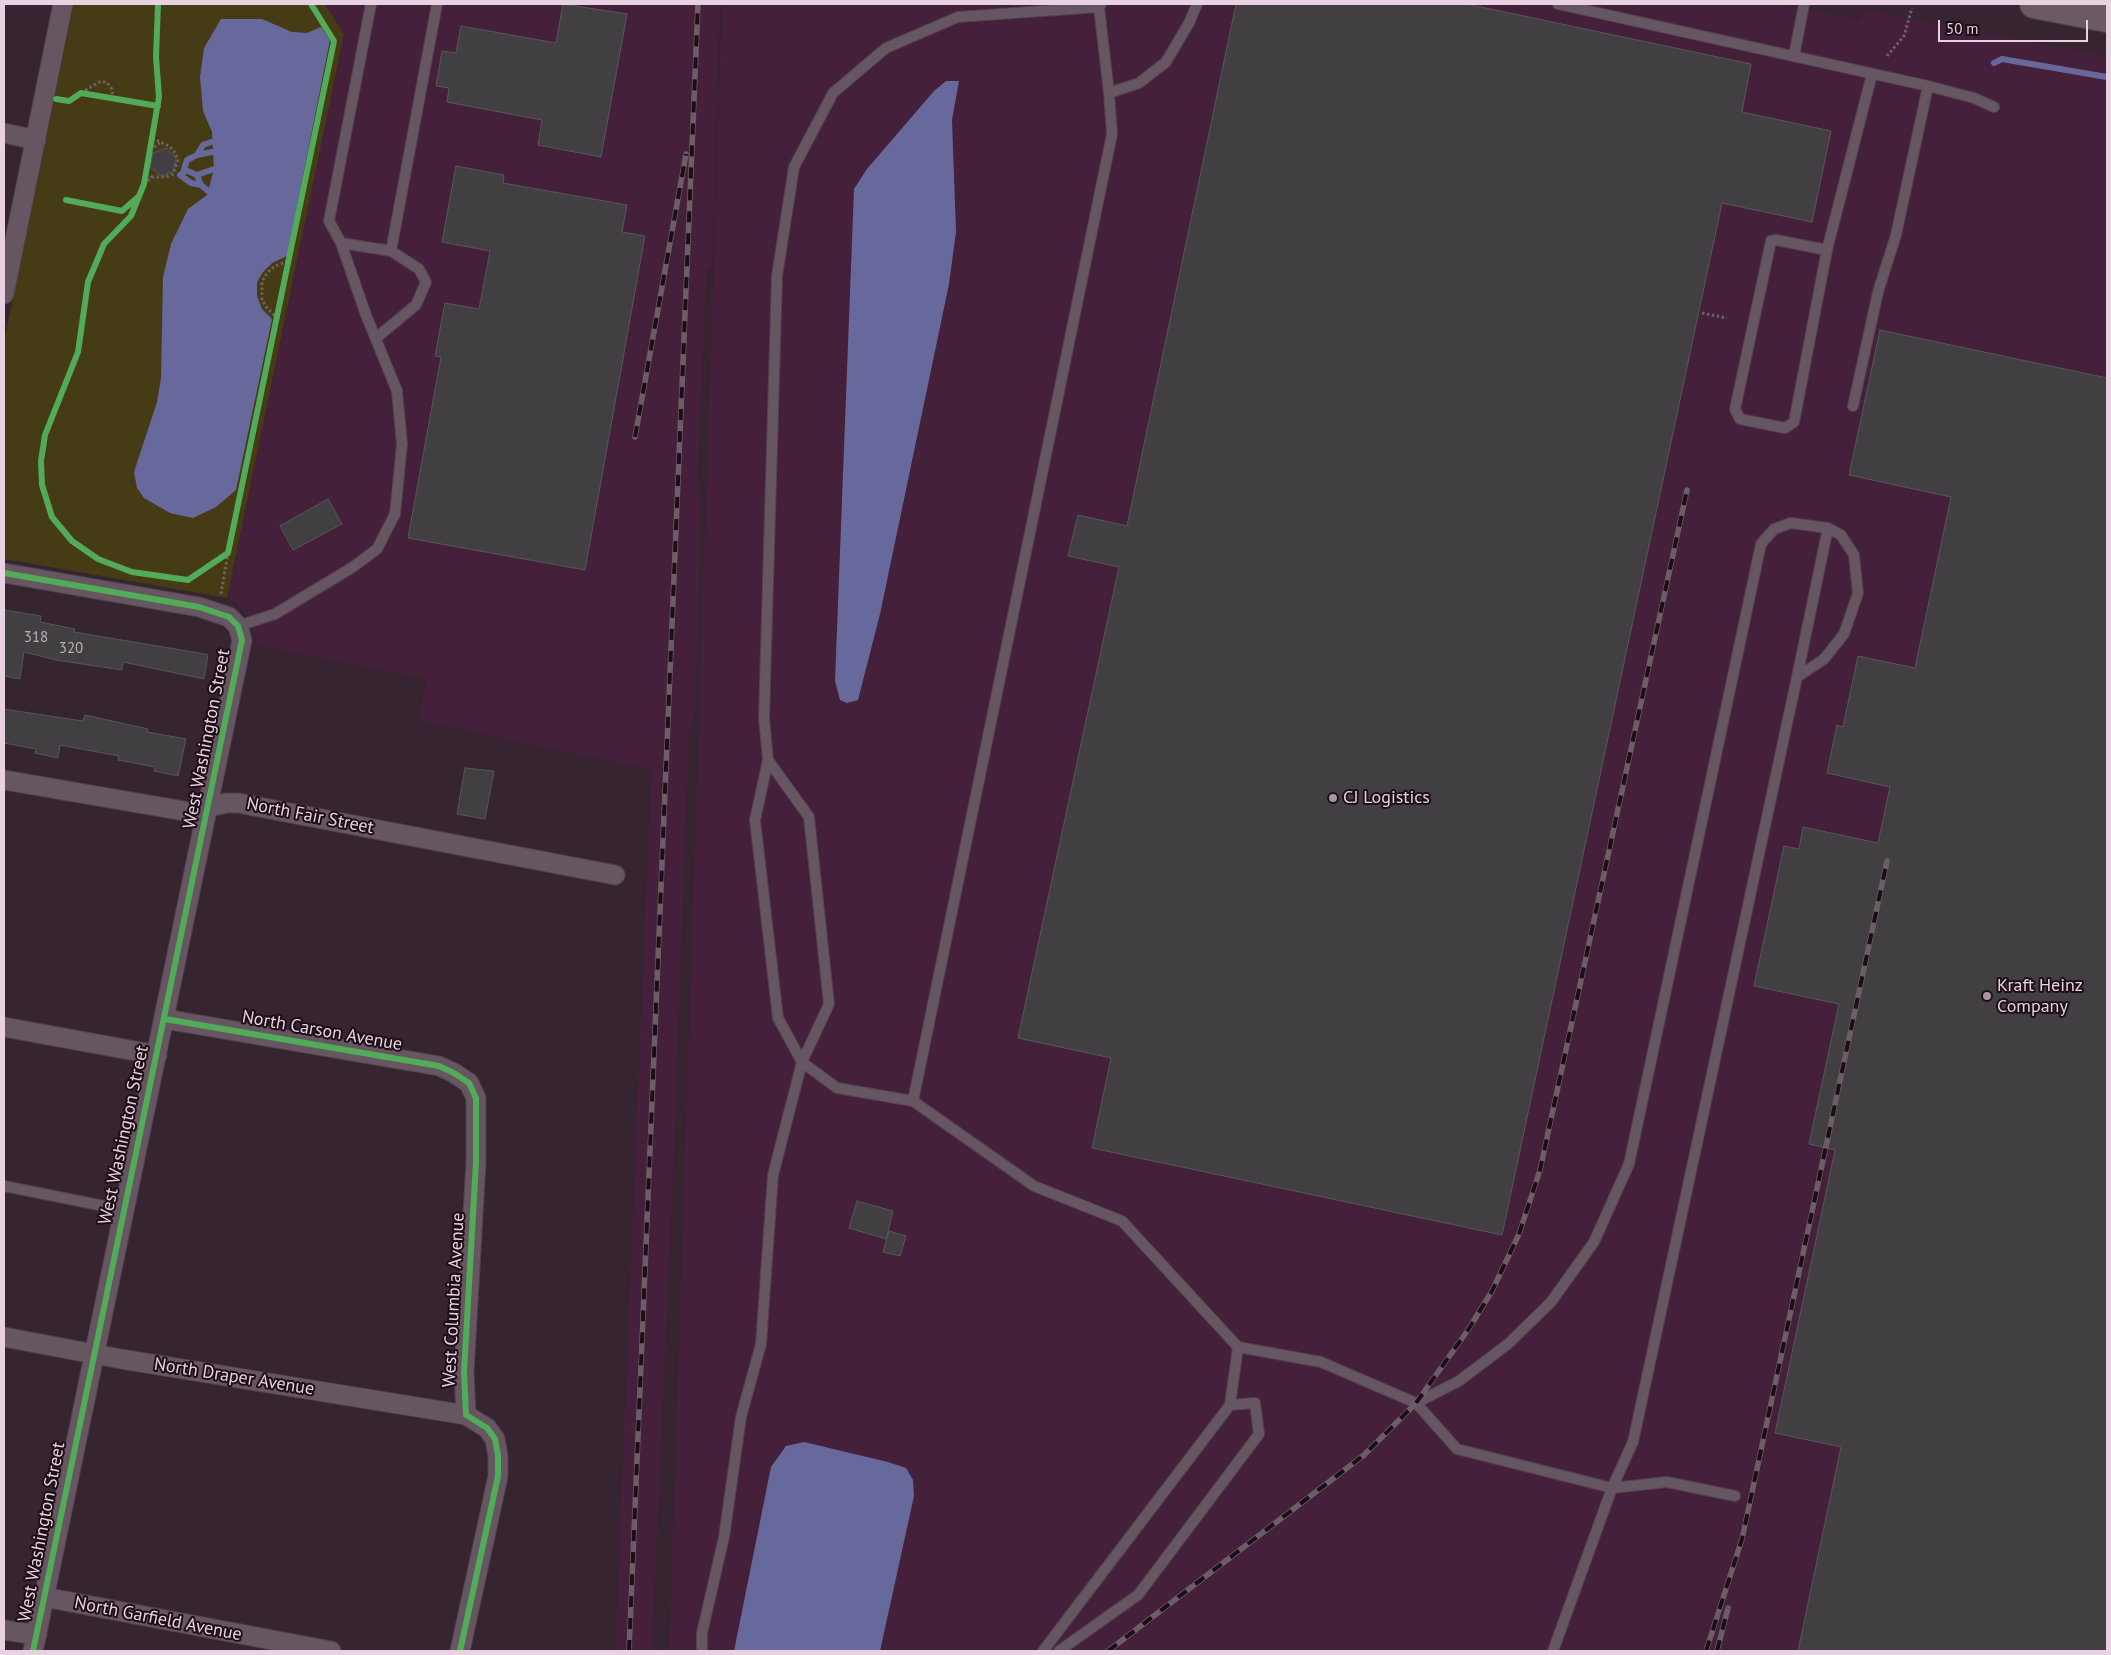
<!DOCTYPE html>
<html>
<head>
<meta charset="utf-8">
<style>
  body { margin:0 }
  #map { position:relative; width:2111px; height:1655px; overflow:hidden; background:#372431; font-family:"PT Sans",sans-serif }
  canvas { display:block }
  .frame { position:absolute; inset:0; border:5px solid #e8d1e0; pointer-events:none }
  .scale { position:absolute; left:1938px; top:20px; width:150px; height:22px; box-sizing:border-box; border:2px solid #e8d1e0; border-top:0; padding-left:6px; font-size:15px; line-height:18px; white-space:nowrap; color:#e8d1e0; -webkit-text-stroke:4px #1c0d17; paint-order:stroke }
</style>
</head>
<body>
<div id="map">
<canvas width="2111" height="1655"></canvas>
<div class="frame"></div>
<div class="scale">50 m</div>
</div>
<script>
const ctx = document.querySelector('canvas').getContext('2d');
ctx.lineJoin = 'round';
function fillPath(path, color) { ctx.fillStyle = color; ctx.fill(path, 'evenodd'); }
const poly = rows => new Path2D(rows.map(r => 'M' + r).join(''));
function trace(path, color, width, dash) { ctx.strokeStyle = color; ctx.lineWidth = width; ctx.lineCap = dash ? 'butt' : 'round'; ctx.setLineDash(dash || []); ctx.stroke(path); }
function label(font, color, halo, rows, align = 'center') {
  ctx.font = font + ' "PT Sans",sans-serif'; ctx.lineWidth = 4; ctx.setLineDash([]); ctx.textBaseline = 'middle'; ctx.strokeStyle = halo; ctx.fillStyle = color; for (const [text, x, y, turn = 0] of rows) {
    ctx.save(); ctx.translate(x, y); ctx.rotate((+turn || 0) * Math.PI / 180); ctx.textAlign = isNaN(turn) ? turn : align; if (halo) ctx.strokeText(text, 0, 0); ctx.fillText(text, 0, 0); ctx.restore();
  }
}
fillPath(poly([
  [325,4,720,4,712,267,707,269,697,489,701,499,695,719,689,730,674,1153,652,1651,615,1651,651,770,418,720,427,679,256,645,255,630,248,615,238,605,227,598,344,34],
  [722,4,1775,4,1859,20,1864,10,2107,56,2107,1651,669,1651]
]), '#45203a');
fillPath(poly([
  [74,4,325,4,344,34,227,598,4,559,4,342]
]), '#453b14');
fillPath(poly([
  [221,19,262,19,292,32,307,33,321,27,330,40,287,256,272,263,263,272,257,282,257,296,262,309,272,319,236,490,216,507,193,518,170,513,144,498,137,488,134,472,157,402,161,378,163,277,171,244,188,209,207,195,214,169,212,132,203,111,200,77,204,48],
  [946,81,959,81,952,120,956,232,949,284,880,614,858,700,847,703,840,700,835,681,854,189,867,169,934,91],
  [804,1442,888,1462,906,1468,913,1480,914,1496,880,1651,734,1651,771,1467,786,1446]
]), '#67699c');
trace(poly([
  [1994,63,2002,59,2107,77],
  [197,155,203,145,211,142],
  [185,170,197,175,201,185,208,191],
  [180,175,191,183,201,185],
  [197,175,214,169],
  [182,176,187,160,197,155,212,152]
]), '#67699c', 6);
const building = poly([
  [563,4,627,14,601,157,538,145,542,120,447,102,449,88,436,86,442,51,456,53,461,26,556,43,563,4],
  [1236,4,1467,4,1751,64,1742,112,1831,131,1812,222,1722,203,1502,1235,1092,1148,1111,1058,1018,1038,1119,567,1068,556,1078,515,1127,526,1236,4],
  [166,148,176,158,174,171,161,176,150,167,153,153,166,148],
  [456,166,504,175,503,183,627,205,622,232,645,236,585,570,408,538,441,357,435,356,445,303,479,309,490,251,442,242,456,166],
  [1880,330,2107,378,2107,1651,1798,1651,1841,1447,1775,1433,1835,1150,1809,1144,1839,1004,1754,986,1784,846,1799,849,1803,827,1878,843,1890,787,1827,773,1837,725,1843,727,1858,656,1915,668,1951,497,1849,475,1880,330],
  [328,499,342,524,293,550,280,526,328,499],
  [4,610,41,616,40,622,75,629,74,632,205,654,208,655,204,679,123,662,122,670,56,660,24,652,20,679,4,676,4,610],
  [4,709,83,721,85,715,148,729,147,732,186,739,178,776,154,771,155,767,118,760,119,756,60,745,58,758,35,753,36,749,4,743,4,709],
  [465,768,494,771,485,819,457,814,465,768],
  [857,1201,893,1211,886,1239,849,1228,857,1201],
  [889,1231,906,1236,900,1256,883,1252,889,1231]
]);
fillPath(building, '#413f42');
trace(building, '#565758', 1);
const lane = poly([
  [1101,4,1099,7,958,17,886,48,833,93,794,167,777,276,764,718,768,760,755,820,778,1018,802,1062,837,1088,913,1101,1034,1186,1122,1221,1238,1347,1321,1362,1416,1403,1457,1449,1612,1488,1667,1482,1735,1496],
  [1558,4,1928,86,1974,98,1994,107],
  [1099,7,1109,93],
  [1794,56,1804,4],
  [341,243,391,251],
  [1827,250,1776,240,1771,241,1735,409,1740,419,1785,428,1794,422,1827,250,1872,74],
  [376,338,416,305,426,282,419,269,391,251,437,4],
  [1853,406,1878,292,1896,235,1928,86],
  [238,626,275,614,353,567,377,549,395,514,402,444,397,391,366,315,341,243,329,221,371,4],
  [1797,677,1828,528],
  [913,1101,1112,134,1109,93,1139,83,1166,62,1189,23,1197,4],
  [4,1186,124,1210],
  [1416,1403,1459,1381,1508,1344,1551,1302,1594,1242,1629,1164,1761,544,1774,529,1791,523,1828,528,1841,535,1854,555,1858,593,1844,634,1824,659,1797,677,1633,1442,1612,1488,1553,1651],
  [702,1651,702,1633,724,1537,741,1417,761,1344,773,1175,802,1062,829,1004,809,817,768,760],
  [1043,1651,1230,1405,1238,1347],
  [1059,1651,1138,1595,1259,1434,1255,1403,1230,1405]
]);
const street = poly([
  [4,133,36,140],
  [4,294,63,4],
  [4,573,199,607,229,617,238,626,242,640,33,1651],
  [4,780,190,812,226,803,238,803,615,875],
  [165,1019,439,1066,454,1073,469,1083,476,1098,476,1162,464,1372,466,1415,487,1428,495,1439,498,1456,498,1476,460,1651],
  [4,1027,157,1055],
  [4,1337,121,1359,466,1415],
  [44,1597,331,1651],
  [4,1630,37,1635]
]);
const secondary = poly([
  [2034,4,2107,18]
]);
trace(lane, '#51414d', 12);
trace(street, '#51414d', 21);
trace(secondary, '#51414d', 30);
trace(poly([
  [1887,56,1904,36,1912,8],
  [81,93,99,82,106,82,112,89,113,98],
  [150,150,160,143],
  [146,174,152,177],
  [144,184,152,177,166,177,173,174,178,160,176,154,169,146,152,138],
  [1702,313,1727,318],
  [278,319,267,308,262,300,262,282,267,273,275,266,289,261],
  [221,594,228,553]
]), '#6d6069', 3, [2.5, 2.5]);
trace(lane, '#665661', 10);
trace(street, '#665661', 19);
trace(secondary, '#695a64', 28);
const rail = poly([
  [635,437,686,154],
  [629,1651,698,4],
  [1108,1651,1364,1455,1416,1403,1468,1330,1492,1291,1519,1234,1540,1170,1687,490],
  [1706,1651,1742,1539,1887,861],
  [1717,1651,1728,1608]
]);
trace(rail, '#6c5e67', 5.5);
trace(rail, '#1c0d17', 4, [11]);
trace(poly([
  [158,4,156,57,159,97,144,184,131,216,104,244,88,282,78,352,45,435,41,461,42,485,52,517,72,541,98,559,132,572,188,580,228,553,334,41,311,4],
  [56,99,69,101,81,93,158,106],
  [66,200,122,211,138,197],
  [4,573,199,607,229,617,238,626,242,640,33,1651],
  [165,1019,439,1066,454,1073,469,1083,476,1098,476,1162,464,1372,466,1415,487,1428,495,1439,498,1456,498,1476,460,1651]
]), '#51ab58', 6);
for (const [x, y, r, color] of [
  [1333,798,5,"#aa94a3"],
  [1987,996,5,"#aa94a3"]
]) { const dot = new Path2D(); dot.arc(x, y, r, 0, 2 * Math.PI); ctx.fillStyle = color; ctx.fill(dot); trace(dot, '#1c0d17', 2); }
label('15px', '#beacb8', null, [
  ["318",36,638],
  ["320",71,649]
]);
label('18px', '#e8d1e0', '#1c0d17', [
  ["West Washington Street",207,739,-79],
  ["North Fair Street",310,816,11],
  ["North Carson Avenue",322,1031,10],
  ["West Washington Street",124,1135,-78],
  ["West Columbia Avenue",454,1300,-87],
  ["North Draper Avenue",234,1377,9],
  ["West Washington Street",42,1532,-79],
  ["North Garfield Avenue",158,1619,11]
]);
label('18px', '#e8d1e0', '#1c0d17', [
  ["CJ Logistics",1343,798],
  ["Kraft Heinz",1997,986],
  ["Company",1997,1007]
], 'left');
</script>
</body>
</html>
